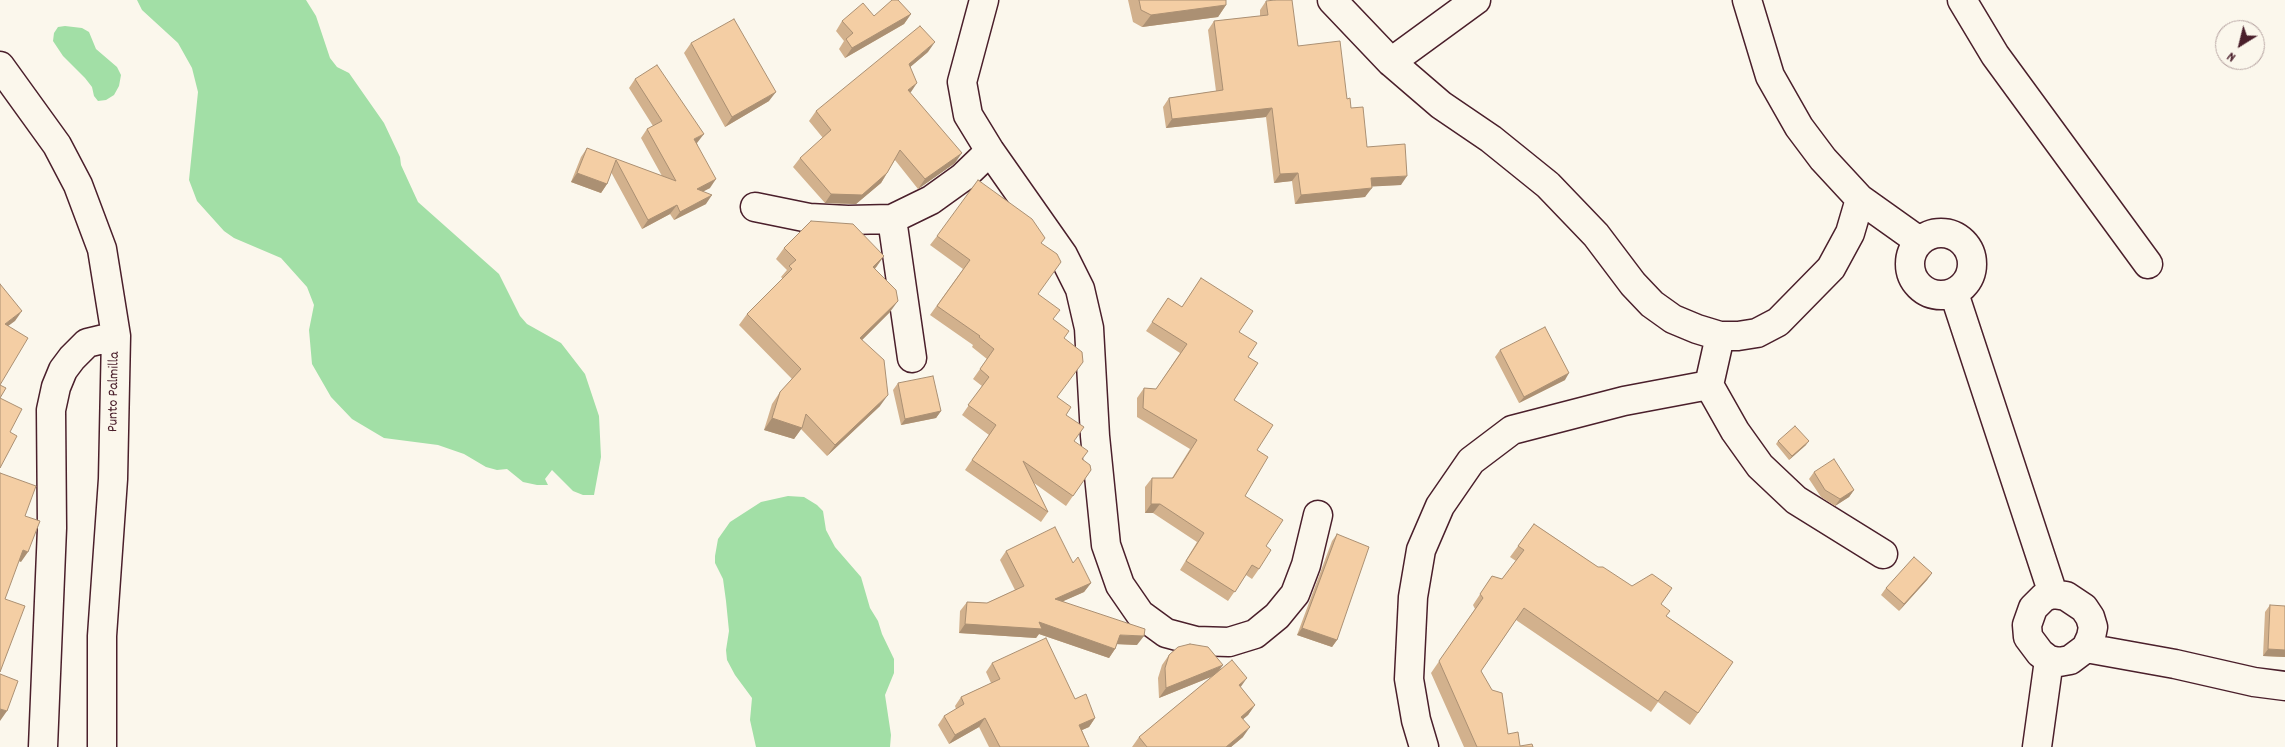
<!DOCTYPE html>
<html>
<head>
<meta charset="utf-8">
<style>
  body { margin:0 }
  #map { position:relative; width:2285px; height:747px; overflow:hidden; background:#fbf7ec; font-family:Dekko,sans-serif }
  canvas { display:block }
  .north { position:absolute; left:2215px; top:20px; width:50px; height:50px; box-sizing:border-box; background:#fbf7ec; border:1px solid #b4a19f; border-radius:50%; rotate:216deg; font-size:14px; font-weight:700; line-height:20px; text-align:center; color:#4a1f2b }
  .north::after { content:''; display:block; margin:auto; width:18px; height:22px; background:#4a1f2b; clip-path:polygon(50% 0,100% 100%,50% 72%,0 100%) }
</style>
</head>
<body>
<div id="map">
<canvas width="2285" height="747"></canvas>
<div class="north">N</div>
</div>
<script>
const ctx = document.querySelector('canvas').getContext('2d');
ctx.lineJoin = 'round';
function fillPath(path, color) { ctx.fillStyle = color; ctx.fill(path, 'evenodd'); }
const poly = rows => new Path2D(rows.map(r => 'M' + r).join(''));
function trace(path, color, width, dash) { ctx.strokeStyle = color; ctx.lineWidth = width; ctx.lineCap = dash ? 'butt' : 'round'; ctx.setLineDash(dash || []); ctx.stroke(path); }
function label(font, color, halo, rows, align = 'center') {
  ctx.font = font + ' Dekko,sans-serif'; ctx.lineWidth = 4; ctx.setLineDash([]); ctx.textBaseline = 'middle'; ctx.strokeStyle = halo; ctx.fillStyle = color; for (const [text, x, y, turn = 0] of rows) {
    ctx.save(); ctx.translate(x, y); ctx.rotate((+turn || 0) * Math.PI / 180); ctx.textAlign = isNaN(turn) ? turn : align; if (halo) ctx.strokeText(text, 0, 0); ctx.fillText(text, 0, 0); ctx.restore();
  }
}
fillPath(poly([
  [137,0,306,0,316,16,330,58,337,67,349,73,384,123,400,157,401,165,418,202,499,274,520,316,527,324,561,343,585,374,599,416,601,457,594,495,583,495,573,491,552,470,545,479,548,485,537,485,523,482,507,469,497,470,486,467,464,454,438,445,384,438,352,419,331,397,312,364,309,330,314,305,307,287,281,258,234,238,224,231,197,201,189,180,198,92,192,68,178,43,142,10],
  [65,26,82,28,89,32,96,49,117,67,121,75,119,86,114,95,106,100,98,101,94,96,92,87,85,78,63,56,53,41,54,33,58,27],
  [788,496,804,497,817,505,823,511,826,530,835,547,861,577,870,608,878,621,882,634,894,659,894,673,885,695,891,735,890,747,756,747,750,720,752,698,735,675,727,660,726,650,729,631,726,601,723,579,715,563,715,556,718,539,730,522,761,502]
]), '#a2dfa6');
const minor = poly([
  [984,0,962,82,968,115,990,151,1063,255,1080,289,1089,328,1095,436,1106,545,1120,585,1140,614,1166,633,1196,641,1229,642,1255,634,1277,616,1295,594,1306,565,1318,515],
  [1332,0,1391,62,1441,105,1491,139,1548,185,1596,235,1633,284,1652,304,1673,319,1697,329,1720,336,1738,336,1757,333,1778,322,1831,268,1850,233,1860,199],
  [1747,0,1770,76,1799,127,1823,159,1860,199,1919,241],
  [1962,0,1995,55,2148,264],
  [1391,62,1476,0],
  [0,66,57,145,78,185,102,249,116,336,113,479,102,636,102,747],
  [755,207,809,218,848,220,892,219,931,200,963,177,990,151],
  [892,219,912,358],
  '1910 264a31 31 0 1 1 62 0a31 31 0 1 1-62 0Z',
  [1954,293,2053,594],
  [1720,336,1709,385,1735,431,1760,466,1796,500,1883,554],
  [2053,594,2066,596,2084,608,2090,617,2093,627,2091,637,2086,648,2070,660,2059,662,2049,660,2040,653,2028,637,2027,625,2033,608,2044,597,2053,594],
  [2086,648,2175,664,2254,682,2285,686],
  [43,747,52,528,51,410,56,387,63,370,72,358,87,343,116,336],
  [1424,747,1416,720,1409,679,1413,597,1421,550,1440,506,1471,461,1512,430,1624,401,1709,385],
  [2037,747,2049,660]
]);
trace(minor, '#4a1f2b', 31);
trace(minor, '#fbf7ec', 28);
fillPath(poly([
  [1128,0,1226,0,1226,5,1218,17,1142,27,1133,22],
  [1266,1,1298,46,1347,99,1367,147,1401,185,1371,186,1365,197,1295,204,1292,181,1274,183,1266,117,1166,128,1163,107,1169,98,1216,91,1208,30,1214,21,1260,16,1260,10],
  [911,14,904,24,845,58,839,49,844,41,836,31,842,21,874,16],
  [691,43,769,101,725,127,684,53],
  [928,52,910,67,910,93,955,163,918,189,895,160,881,183,856,204,825,203,793,167,800,158,823,138,809,121,816,111],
  [635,79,697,143,710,188,703,191,706,204,674,220,670,214,642,229,611,172,607,184,601,193,571,182,581,157,587,148,662,176,641,138,647,129,653,126,629,88],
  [937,236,1041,243,1038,294,1053,319,1064,338,1057,397,1066,415,1074,441,1082,459,1091,470,1066,506,1034,483,1048,512,1041,522,965,470,989,435,962,415,982,386,973,379,987,359,972,347,973,345,930,315,963,269,930,245],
  [784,248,884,256,875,269,890,312,862,340,880,406,827,456,801,429,794,439,764,430,772,404,780,392,792,379,739,325,747,314,783,279,781,277,787,270,776,259],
  [1201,278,1239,332,1248,357,1234,400,1257,450,1245,496,1266,546,1259,569,1252,579,1246,575,1228,601,1180,570,1197,542,1153,513,1145,513,1145,487,1152,478,1172,478,1190,449,1137,417,1137,398,1144,388,1156,389,1180,353,1146,331,1168,298,1182,307],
  [1500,350,1565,380,1519,403,1495,357],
  [898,383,941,411,936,418,901,425,893,390],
  [1778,441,1806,445,1789,460,1776,444],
  [1814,472,1854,490,1849,497,1835,506,1821,497,1809,479],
  [1534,524,1598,567,1661,604,1666,616,1733,662,1690,725,1658,702,1651,712,1516,620,1481,671,1508,734,1520,746,1533,747,1464,747,1431,673,1475,609,1473,605,1492,576,1502,579,1516,561,1510,557],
  [1337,534,1337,640,1332,647,1297,635,1332,541],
  [1006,551,1073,563,1091,583,1084,592,1063,601,1137,645,1117,644,1115,649,1109,658,1039,634,1036,638,959,633,960,611,967,602,987,603,1015,590,1000,560],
  [1932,573,1927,580,1899,611,1881,595,1886,588],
  [2270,605,2285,657,2263,656,2265,612],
  [1169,655,1218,672,1240,687,1255,705,1248,715,1243,719,1243,737,1231,747,1132,747,1139,737,1213,676,1159,698,1158,678,1162,665],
  [992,663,1075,699,1095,718,1089,727,1082,730,1089,747,989,747,979,727,949,744,938,725,944,716,956,709,955,706,961,697,991,683,986,672]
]), '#d2b18d');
fillPath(poly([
  [1226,5,1218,17,1142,27,1151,15],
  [911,14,904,24,845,58,852,48],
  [935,42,928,52,902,74,909,64],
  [917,83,911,92,902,100,908,90],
  [776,92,769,101,725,127,732,117],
  [1272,108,1266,117,1166,128,1172,119],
  [704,134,697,143,688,148,694,139],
  [962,153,955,163,918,189,925,179],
  [577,173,607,184,601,193,571,182],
  [887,173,881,183,856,204,825,203,831,194],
  [1298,173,1292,181,1274,183,1280,174],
  [1407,176,1401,185,1364,187,1371,178],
  [716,179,710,188,691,198,697,189],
  [1372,188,1365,197,1295,204,1301,195],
  [712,195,706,204,674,220,680,212],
  [677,205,670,214,642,229,648,220],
  [884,256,876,267,865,278,873,267],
  [898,301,890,312,852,350,860,338],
  [22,311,15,321,0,332,5,324],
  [1569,373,1565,380,1519,403,1524,397],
  [888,395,880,406,827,456,835,445],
  [941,411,936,418,901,425,905,419],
  [772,418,802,428,794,439,764,430],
  [1809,441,1806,445,1789,460,1792,456],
  [1854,490,1849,497,1835,506,1840,499],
  [1151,504,1160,504,1153,513,1145,513],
  [23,550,28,552,21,562,16,560],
  [1932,573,1927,580,1899,611,1904,604],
  [1091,583,1084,592,1048,608,1055,599],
  [1039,622,1115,649,1109,658,1039,634,1036,638,959,633,965,624],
  [1302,628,1337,640,1332,647,1297,635],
  [1120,635,1144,636,1137,645,1114,644],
  [2268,649,2285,650,2285,657,2263,656],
  [1223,665,1216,675,1159,698,1166,688],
  [1247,678,1240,688,1239,685],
  [1255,705,1248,715,1234,727,1241,717],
  [0,709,7,711,0,721],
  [985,718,979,727,949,744,955,735],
  [1095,718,1089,727,1073,734,1079,725],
  [1250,727,1243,737,1231,747,1226,747]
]), '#ab9073');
const building = poly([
  [892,0,898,0,911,14,852,48,846,39,853,33,842,21,863,3,874,16,892,0],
  [1139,0,1226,0,1226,5,1151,15,1141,10,1139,0],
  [1275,0,1292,0,1298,46,1340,41,1347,99,1350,98,1351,108,1363,107,1367,147,1405,144,1407,176,1371,178,1372,188,1301,195,1298,173,1280,174,1272,108,1172,119,1169,98,1223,90,1214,21,1268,15,1266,1,1275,0],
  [734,19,776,92,732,117,691,43,734,19],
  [920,26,935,42,909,64,917,83,908,90,962,153,925,179,900,150,887,173,862,195,831,194,800,158,831,130,816,111,920,26],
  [657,65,704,134,694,139,716,179,697,189,712,195,680,212,677,205,648,220,616,160,607,184,577,173,587,148,676,181,647,129,662,121,635,79,657,65],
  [978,180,1032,219,1045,238,1041,243,1057,254,1061,262,1038,294,1060,310,1053,319,1069,331,1064,338,1082,352,1083,362,1057,397,1071,407,1066,415,1084,427,1074,441,1088,451,1082,459,1090,465,1091,470,1073,496,1023,461,1048,512,972,460,996,425,968,405,989,377,980,369,994,349,979,337,980,336,937,306,970,260,937,236,978,180],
  [811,221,853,224,884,256,873,267,896,290,898,301,860,338,884,360,888,395,835,445,806,414,802,428,772,418,780,392,801,369,747,314,792,269,789,266,796,260,784,248,811,221],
  [1201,278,1253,311,1239,332,1257,343,1248,357,1258,363,1234,400,1273,425,1257,450,1268,457,1245,496,1283,520,1266,546,1271,550,1259,569,1252,565,1235,592,1186,561,1204,533,1160,504,1151,504,1152,478,1173,478,1197,440,1143,408,1144,388,1156,389,1187,344,1152,322,1168,298,1182,307,1201,278],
  [0,284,22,311,5,324,28,338,0,385,6,388,0,398,22,409,10,432,17,436,0,468,0,284],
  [1545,327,1569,373,1524,397,1500,350,1545,327],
  [933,376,941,411,905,419,898,383,933,376],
  [1795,426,1809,441,1792,456,1778,441,1795,426],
  [1834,459,1854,490,1840,499,1825,490,1814,472,1834,459],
  [0,473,36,486,25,516,40,521,28,552,23,550,5,599,25,606,0,672,0,473],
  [1534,524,1598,567,1603,567,1632,586,1652,574,1672,588,1661,604,1670,611,1666,616,1733,662,1698,713,1665,691,1658,701,1524,608,1481,671,1492,690,1502,693,1508,734,1518,732,1520,746,1532,744,1533,747,1477,747,1439,661,1483,598,1480,594,1492,576,1502,579,1524,550,1518,546,1534,524],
  [1055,527,1073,563,1078,557,1091,583,1055,599,1145,629,1144,636,1120,635,1115,649,1039,622,1042,629,965,624,967,602,987,603,1024,586,1006,551,1055,527],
  [1337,534,1369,547,1337,640,1302,628,1337,534],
  [1914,557,1932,573,1904,604,1886,588,1914,557],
  [2270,605,2285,606,2285,650,2268,649,2270,605],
  [1046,638,1075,699,1086,694,1095,718,1079,725,1089,747,1000,747,985,718,955,735,944,716,964,704,961,697,1000,679,992,663,1046,638],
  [1190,644,1208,647,1223,665,1166,688,1165,668,1169,655,1178,647,1190,644],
  [1232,660,1247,678,1239,685,1255,705,1241,717,1250,727,1226,747,1147,747,1139,737,1232,660],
  [0,674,18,681,7,711,0,709,0,674]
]);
fillPath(building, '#f4cea4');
trace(building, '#ab9073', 1);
label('15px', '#4a1f2b', '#fbf7ec', [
  ["Punto Palmilla",115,392,-89]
]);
</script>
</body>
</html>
